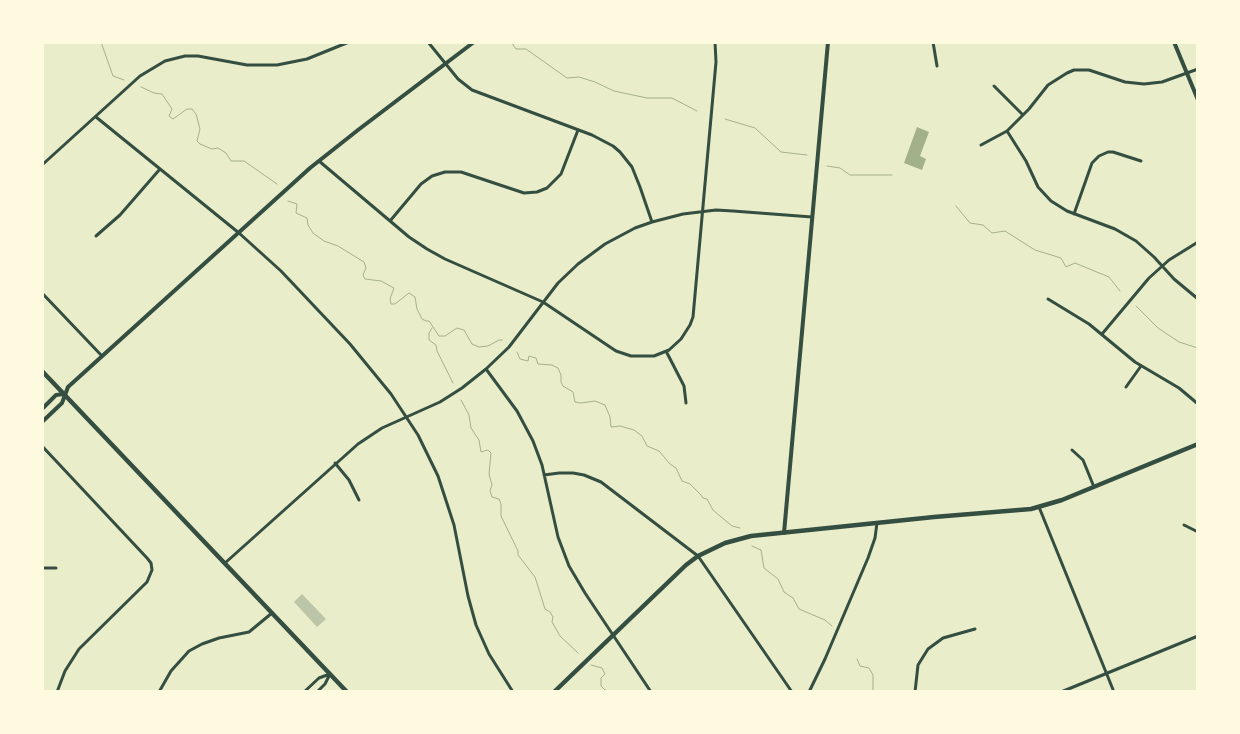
<!DOCTYPE html>
<html>
<head>
<meta charset="utf-8">
<style>
  body { margin:0 }
  #map { position:relative; width:1240px; height:734px; overflow:hidden; background:#e9edc9; font-family:"Open Sans",sans-serif }
  canvas { display:block }
  .frame { position:absolute; inset:0; border:44px solid #fefae0; pointer-events:none }
</style>
</head>
<body>
<div id="map">
<canvas width="1240" height="734"></canvas>
<div class="frame"></div>
</div>
<script>
const ctx = document.querySelector('canvas').getContext('2d');
ctx.lineJoin = 'round';
function fillPath(path, color) { ctx.fillStyle = color; ctx.fill(path, 'evenodd'); }
const poly = rows => new Path2D(rows.map(r => 'M' + r).join(''));
function trace(path, color, width, dash) { ctx.strokeStyle = color; ctx.lineWidth = width; ctx.lineCap = dash ? 'butt' : 'round'; ctx.setLineDash(dash || []); ctx.stroke(path); }
fillPath(poly([
  [917,127,929,132,920,156,926,159,922,170,904,163]
]), '#a3b18a');
trace(poly([
  [101,42,113,76,124,80],
  [511,42,516,49,526,49,567,78,579,77,595,82,614,91,647,98,672,98,697,111],
  [141,87,154,93,162,94,172,109,169,116,173,119,187,109,192,109,196,114,200,129,197,141,200,144,212,149,218,148,226,153,231,161,244,161,277,184],
  [725,119,755,128,781,152,807,155],
  [827,166,840,168,850,175,892,175],
  [288,201,297,204,296,213,307,218,308,225,313,233,324,241,338,246,364,262,366,268,363,275,365,279,381,281,394,288,390,299,391,304,395,304,409,293,415,297,417,309,422,319,426,321,429,321,439,336,445,336,457,328,464,330,472,344,479,347,488,346,499,340,502,340],
  [956,206,970,223,983,225,992,233,1005,231,1035,250,1061,258,1066,267,1075,263,1109,277,1120,291],
  [1136,306,1158,328,1179,342,1198,348],
  [432,328,429,333,429,340,436,345,437,351,453,383],
  [517,352,520,359,528,361,529,356,536,358,538,364,552,365,558,368,561,375,561,382,563,386,573,392,575,402,581,403,595,401,605,405,610,417,611,427,620,426,634,430,642,436,647,446,659,451,670,464,676,468,682,481,690,484,701,495,703,498,707,499,713,510,720,516,732,526,740,528],
  [461,400,469,415,471,428,479,440,481,452,488,450,491,453,489,474,492,485,490,491,492,497,499,499,501,504,501,516,518,551,518,555,535,577,545,609,550,612,553,617,552,622,560,636,578,653],
  [752,546,761,550,764,568,778,579,784,592,793,598,799,609,825,620,832,626],
  [857,659,860,666,869,668,873,675,873,692],
  [591,665,602,668,605,674,601,678,601,686,605,690,612,692]
]), '#a3b18a', 1);
fillPath(poly([
  [302,594,326,619,317,627,294,602]
]), '#bcc5a7');
trace(poly([
  [428,42,458,79,472,90,592,135,613,146,620,152,632,167,640,187,652,222],
  [933,42,937,66],
  [994,86,1023,115],
  [96,117,239,233,281,271,350,344,391,394,418,435,438,476,454,525,468,596,476,625,489,654,513,692],
  [1007,131,1026,161,1038,187,1051,201,1067,211,1115,229,1136,241,1154,257,1174,279,1198,299],
  [981,145,1007,131,1029,109,1048,85,1067,73,1074,70,1089,70,1125,82,1144,84,1162,82,1198,69],
  [319,161,409,237,427,249,445,259,543,302,616,351,631,356,654,356,669,350,681,339,690,325,693,317,716,62,715,42],
  [42,165,140,76,165,61,185,56,198,56,247,65,277,65,307,59,349,42],
  [1074,214,1092,163,1099,156,1108,152,1113,152,1141,161],
  [390,221,421,184,432,176,445,172,461,172,524,193,537,192,547,188,561,174,578,130],
  [96,236,120,215,160,169],
  [42,293,102,356],
  [1048,299,1089,324,1135,362,1179,388,1198,404],
  [1102,334,1149,278,1169,260,1198,242],
  [666,351,684,386,686,403],
  [486,369,517,411,533,441,542,465,558,537,569,566,585,593,651,692],
  [1126,387,1141,366],
  [42,446,147,558,151,563,152,570,147,582,79,649,65,671,57,692],
  [1072,450,1083,460,1094,487],
  [335,463,349,480,359,500],
  [544,475,559,473,573,473,584,475,601,482,698,556,792,692],
  [1039,507,1114,692],
  [1184,525,1198,532],
  [225,563,358,444,382,428,440,402,462,388,486,369,509,347,558,283,578,264,605,244,635,228,652,222,683,214,716,210,733,211,812,217],
  [42,568,56,568],
  [159,692,171,671,189,651,202,644,219,638,249,632,272,613],
  [304,692,319,678,330,674],
  [317,692,325,684,330,674],
  [809,692,825,659,868,558,875,538,877,523],
  [915,692,918,665,928,649,943,638,975,629],
  [1061,692,1198,636]
]), '#344e41', 3);
trace(poly([
  [1174,42,1198,100],
  [42,409,56,395,64,394],
  [42,422,62,403,68,387,310,168,358,130,474,42],
  [784,533,828,42]
]), '#344e41', 4);
trace(poly([
  [42,371,347,692],
  [554,692,686,565,698,556,725,543,751,536,934,517,1031,509,1062,500,1198,444]
]), '#344e41', 4.5);
</script>
</body>
</html>
